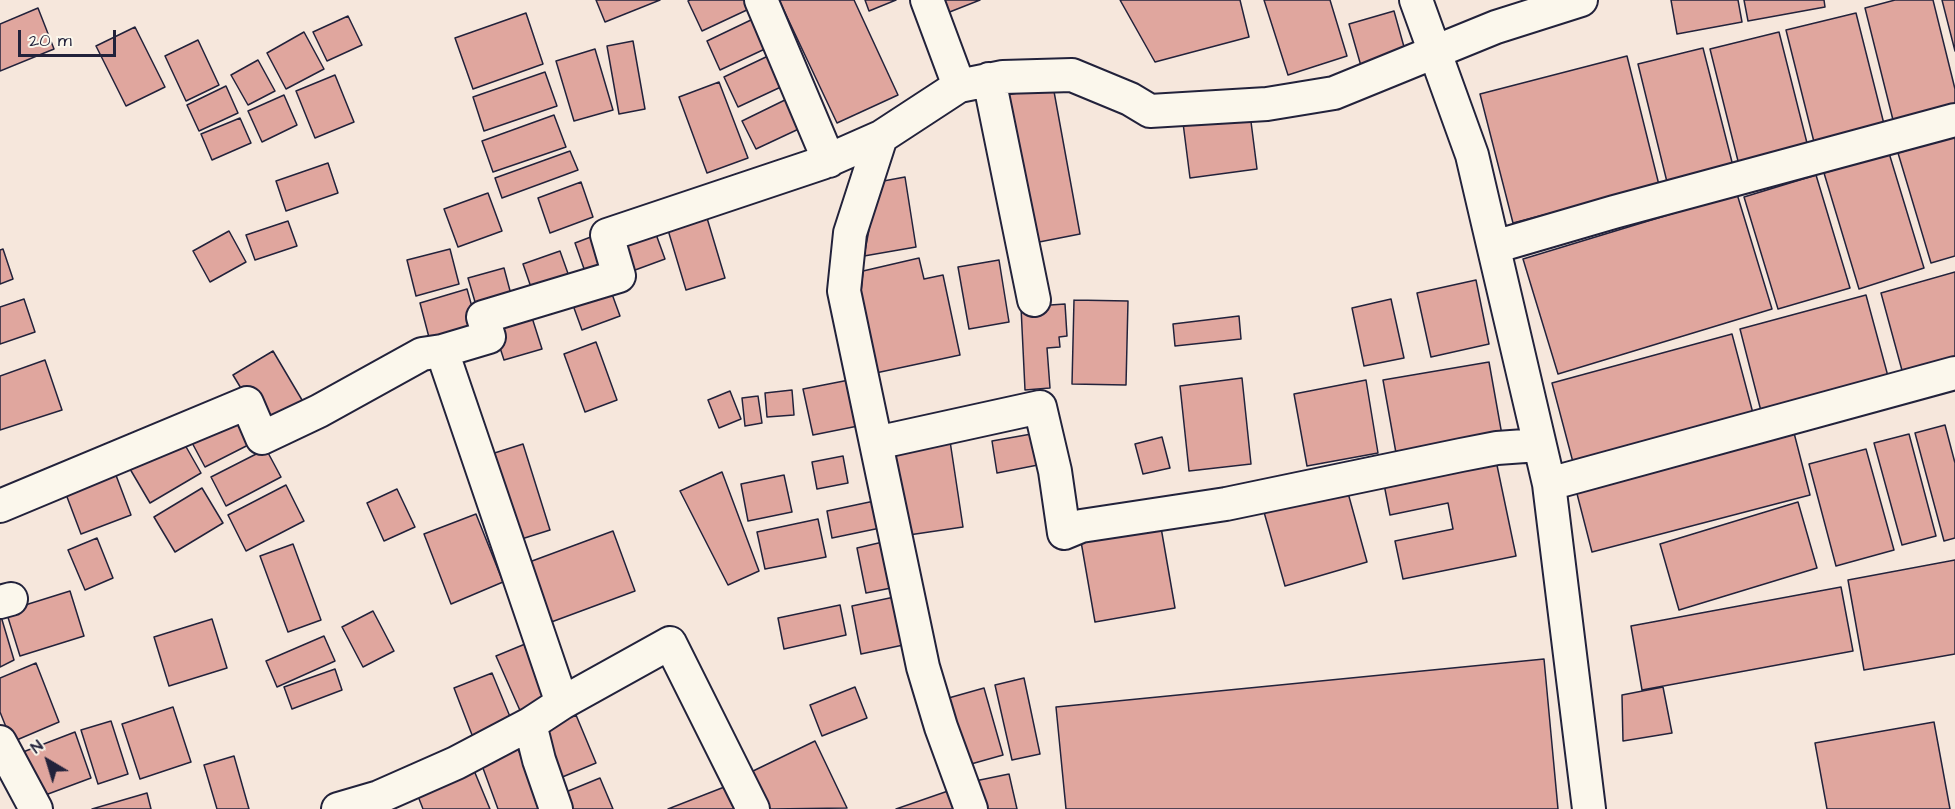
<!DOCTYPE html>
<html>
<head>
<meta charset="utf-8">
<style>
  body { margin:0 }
  #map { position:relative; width:1955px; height:809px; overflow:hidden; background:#f6e7dc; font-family:"Architects Daughter",sans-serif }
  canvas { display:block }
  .north { position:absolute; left:18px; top:731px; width:60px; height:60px; -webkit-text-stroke:4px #fbf7ec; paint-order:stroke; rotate:322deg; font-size:16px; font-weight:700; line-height:24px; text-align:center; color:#22223b }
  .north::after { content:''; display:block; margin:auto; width:21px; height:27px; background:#22223b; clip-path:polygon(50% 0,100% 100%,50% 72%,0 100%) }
  .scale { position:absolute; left:18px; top:30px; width:98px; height:27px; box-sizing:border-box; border:3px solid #22223b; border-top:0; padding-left:8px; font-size:18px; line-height:21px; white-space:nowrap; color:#22223b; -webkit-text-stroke:4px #fbf7ec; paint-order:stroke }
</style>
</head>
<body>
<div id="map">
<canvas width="1955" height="809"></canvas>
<div class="north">N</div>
<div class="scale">20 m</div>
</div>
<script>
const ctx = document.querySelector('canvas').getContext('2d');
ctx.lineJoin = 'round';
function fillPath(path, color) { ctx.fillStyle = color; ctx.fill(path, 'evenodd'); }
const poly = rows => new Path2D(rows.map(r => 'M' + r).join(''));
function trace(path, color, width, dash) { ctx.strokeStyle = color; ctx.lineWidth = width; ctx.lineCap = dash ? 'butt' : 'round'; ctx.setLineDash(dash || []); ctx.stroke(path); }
const building = poly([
  [596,0,660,0,605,22,596,0],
  [690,0,744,0,749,9,702,31,688,1,690,0],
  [779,0,854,0,898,95,837,123,779,0],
  [865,0,896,0,869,11,865,0],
  [936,0,980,0,942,15,936,0],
  [1120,0,1240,0,1249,37,1155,62,1120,0],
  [1264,0,1330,0,1347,56,1288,75,1264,0],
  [1671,0,1738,0,1742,22,1677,34,1671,0],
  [1744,0,1824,0,1825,7,1748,21,1744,0],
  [1895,0,1933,0,1955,89,1955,109,1894,124,1865,8,1895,0],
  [1942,0,1955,0,1955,51,1942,0],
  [38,8,54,49,0,71,0,24,38,8],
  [1394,11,1406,54,1361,66,1349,24,1394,11],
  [526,13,543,64,473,89,455,38,526,13],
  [1856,13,1885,128,1815,146,1786,30,1856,13],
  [348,16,362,45,327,61,313,32,348,16],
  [753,19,767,48,720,70,707,41,753,19],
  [135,27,165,87,126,106,96,46,135,27],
  [304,32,324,69,286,89,267,53,304,32],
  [1779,32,1808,147,1739,165,1710,49,1779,32],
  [198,40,219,85,186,101,165,56,198,40],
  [633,41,645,109,619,114,607,46,633,41],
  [1703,48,1733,166,1667,182,1638,64,1703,48],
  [595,49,613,110,574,121,556,61,595,49],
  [768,56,783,86,738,107,724,77,768,56],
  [1627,56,1659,185,1513,223,1480,94,1627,56],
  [258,60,275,91,248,105,231,75,258,60],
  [545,72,557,106,484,131,473,97,545,72],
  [335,75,354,122,315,138,296,91,335,75],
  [719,82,748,158,707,173,679,97,719,82],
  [226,86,238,113,199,131,187,105,226,86],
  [1053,86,1080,234,1029,244,1002,96,1053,86],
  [284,95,297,125,262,142,248,111,284,95],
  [789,98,803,127,756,149,742,121,789,98],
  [1249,106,1257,169,1190,178,1182,115,1249,106],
  [554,115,566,147,493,172,482,141,554,115],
  [240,118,251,143,212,160,201,134,240,118],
  [1955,136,1955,256,1931,263,1898,153,1955,136],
  [570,151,578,170,502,198,495,178,570,151],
  [1889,153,1924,268,1859,289,1824,173,1889,153],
  [328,163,338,193,286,211,276,181,328,163],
  [1816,175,1850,288,1778,309,1744,197,1816,175],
  [905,177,916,247,864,256,878,182,905,177],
  [581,182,593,217,550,233,538,198,581,182],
  [488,193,502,231,458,247,444,209,488,193],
  [1737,194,1772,309,1558,374,1523,259,1737,194],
  [707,218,725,278,686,290,668,230,707,218],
  [288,221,297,246,255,260,246,235,288,221],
  [653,226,665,259,627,273,616,238,653,226],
  [229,231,246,262,210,282,193,251,229,231],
  [596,235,611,276,589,283,575,243,596,235],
  [3,249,13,279,0,284,0,250,3,249],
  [450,249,459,284,416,296,407,260,450,249],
  [560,251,571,282,534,296,523,264,560,251],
  [919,258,924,279,943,275,960,355,871,374,854,294,861,292,863,271,919,258],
  [999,260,1009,322,969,329,958,267,999,260],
  [504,268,513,302,478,312,468,278,504,268],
  [1955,272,1955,359,1903,374,1881,293,1955,272],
  [1476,280,1489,344,1431,357,1417,293,1476,280],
  [608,283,620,316,582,330,570,297,608,283],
  [467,289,479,332,431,345,420,303,467,289],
  [1866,295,1889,380,1762,415,1740,329,1866,295],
  [24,299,35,332,0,344,0,307,24,299],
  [1391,299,1404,358,1364,366,1352,308,1391,299],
  [1074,300,1128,301,1126,385,1072,384,1074,300],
  [1065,304,1067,336,1059,337,1060,347,1047,348,1050,388,1025,390,1021,307,1065,304],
  [528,305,542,349,504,360,490,317,528,305],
  [1239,316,1241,339,1175,346,1173,324,1239,316],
  [1732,334,1754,417,1574,466,1552,383,1732,334],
  [596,342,617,400,585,412,564,354,596,342],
  [273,351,305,405,265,428,233,375,273,351],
  [45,360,62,410,0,430,0,376,45,360],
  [1489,362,1502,435,1396,453,1383,380,1489,362],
  [1242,378,1251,464,1189,471,1180,386,1242,378],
  [849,380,858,426,813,435,803,389,849,380],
  [1366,380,1378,453,1307,466,1294,394,1366,380],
  [792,390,794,415,767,417,765,393,792,390],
  [730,391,741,419,719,428,708,400,730,391],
  [758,396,762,423,745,426,742,398,758,396],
  [248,409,262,438,205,467,190,439,248,409],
  [1945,425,1955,463,1955,538,1944,541,1915,433,1945,425],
  [1793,429,1810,495,1592,552,1575,486,1793,429],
  [1037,433,1043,464,997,473,992,441,1037,433],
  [1909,434,1936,536,1902,545,1874,443,1909,434],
  [1162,437,1170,468,1143,474,1135,444,1162,437],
  [181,438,201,473,150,503,130,469,181,438],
  [950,441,963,527,902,536,889,450,950,441],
  [523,444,550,530,512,542,485,456,523,444],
  [266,449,281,477,226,506,211,477,266,449],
  [1866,449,1894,550,1836,566,1809,464,1866,449],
  [1494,451,1516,556,1403,579,1395,541,1453,529,1448,503,1390,515,1382,474,1494,451],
  [843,456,848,483,817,489,812,462,843,456],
  [114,470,131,515,81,534,64,489,114,470],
  [722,472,759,571,728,585,680,491,722,472],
  [784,475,792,512,748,521,741,484,784,475],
  [1345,482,1367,562,1285,586,1262,505,1345,482],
  [286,485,304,521,246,551,228,515,286,485],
  [202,488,223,523,175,552,154,517,202,488],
  [397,489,415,527,384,541,367,503,397,489],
  [879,500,885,527,832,538,827,511,879,500],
  [1798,502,1817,568,1679,610,1660,544,1798,502],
  [476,514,503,582,451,604,424,534,476,514],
  [1159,516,1175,608,1095,622,1079,530,1159,516],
  [818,519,826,557,765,569,757,532,818,519],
  [613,531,635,591,546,624,524,564,613,531],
  [97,538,113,578,85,590,68,550,97,538],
  [887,541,896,587,866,593,857,548,887,541],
  [293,544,321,620,288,632,260,556,293,544],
  [1955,560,1955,654,1864,670,1848,580,1955,560],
  [1841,587,1853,651,1642,690,1631,626,1841,587],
  [70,591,84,636,20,656,6,611,70,591],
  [899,596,908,644,861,654,852,606,899,596],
  [840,605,846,635,784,649,778,618,840,605],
  [373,611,394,651,363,667,342,627,373,611],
  [0,613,14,660,0,667,0,613],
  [212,619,227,668,169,686,154,637,212,619],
  [324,636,335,661,277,687,266,661,324,636],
  [530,642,552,697,522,715,496,656,530,642],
  [1544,659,1558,809,1066,809,1056,707,1544,659],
  [36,663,59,722,12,742,0,712,0,678,36,663],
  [335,669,342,690,292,709,284,687,335,669],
  [492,673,513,724,474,740,454,688,492,673],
  [1024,678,1040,754,1012,760,995,685,1024,678],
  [855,687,867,718,822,736,810,705,855,687],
  [1663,687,1672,733,1623,741,1622,695,1663,687],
  [984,688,1003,755,964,766,945,699,984,688],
  [173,707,191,762,140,779,122,724,173,707],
  [576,715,596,763,560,778,541,729,576,715],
  [111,721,128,774,98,784,81,730,111,721],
  [1934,722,1950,809,1827,809,1815,743,1934,722],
  [75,732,91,778,40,797,23,752,75,732],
  [815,741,847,808,770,809,751,772,815,741],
  [517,746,540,809,498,809,480,760,517,746],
  [234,756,249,809,217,809,204,765,234,756],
  [473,768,490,809,423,809,416,791,473,768],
  [1009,774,1017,809,980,809,975,781,1009,774],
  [600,778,613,809,567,809,561,794,600,778],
  [732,784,742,809,668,809,732,784],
  [948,791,955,809,896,809,948,791],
  [147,793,151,809,92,809,147,793]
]);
fillPath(building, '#e0a69e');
trace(building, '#22223b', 1.5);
const minor = poly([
  [761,0,829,161],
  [927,0,959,86,881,137,850,233,844,291,923,667,941,727,971,809],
  [1416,0,1472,155,1549,484,1589,809],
  [989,79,1034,300],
  [959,86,1003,77,1072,75,1130,99,1150,111,1267,104,1334,93,1496,27,1581,0],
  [1494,247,1614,212,1955,120],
  [442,351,562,703],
  [876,443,1040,407,1055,471,1064,533,1081,526,1226,504,1461,455,1497,448,1539,445],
  [1549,484,1955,373],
  [0,506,247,403,262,438,319,411,422,354,442,351,489,337,483,317,619,276,607,235,822,163,881,137],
  [0,602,11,599],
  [0,742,36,809],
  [338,809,379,797,456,763,530,724],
  [556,809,539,760,530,724,562,703,670,643,753,809]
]);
trace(minor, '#22223b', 36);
trace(minor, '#fbf7ec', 32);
</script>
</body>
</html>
